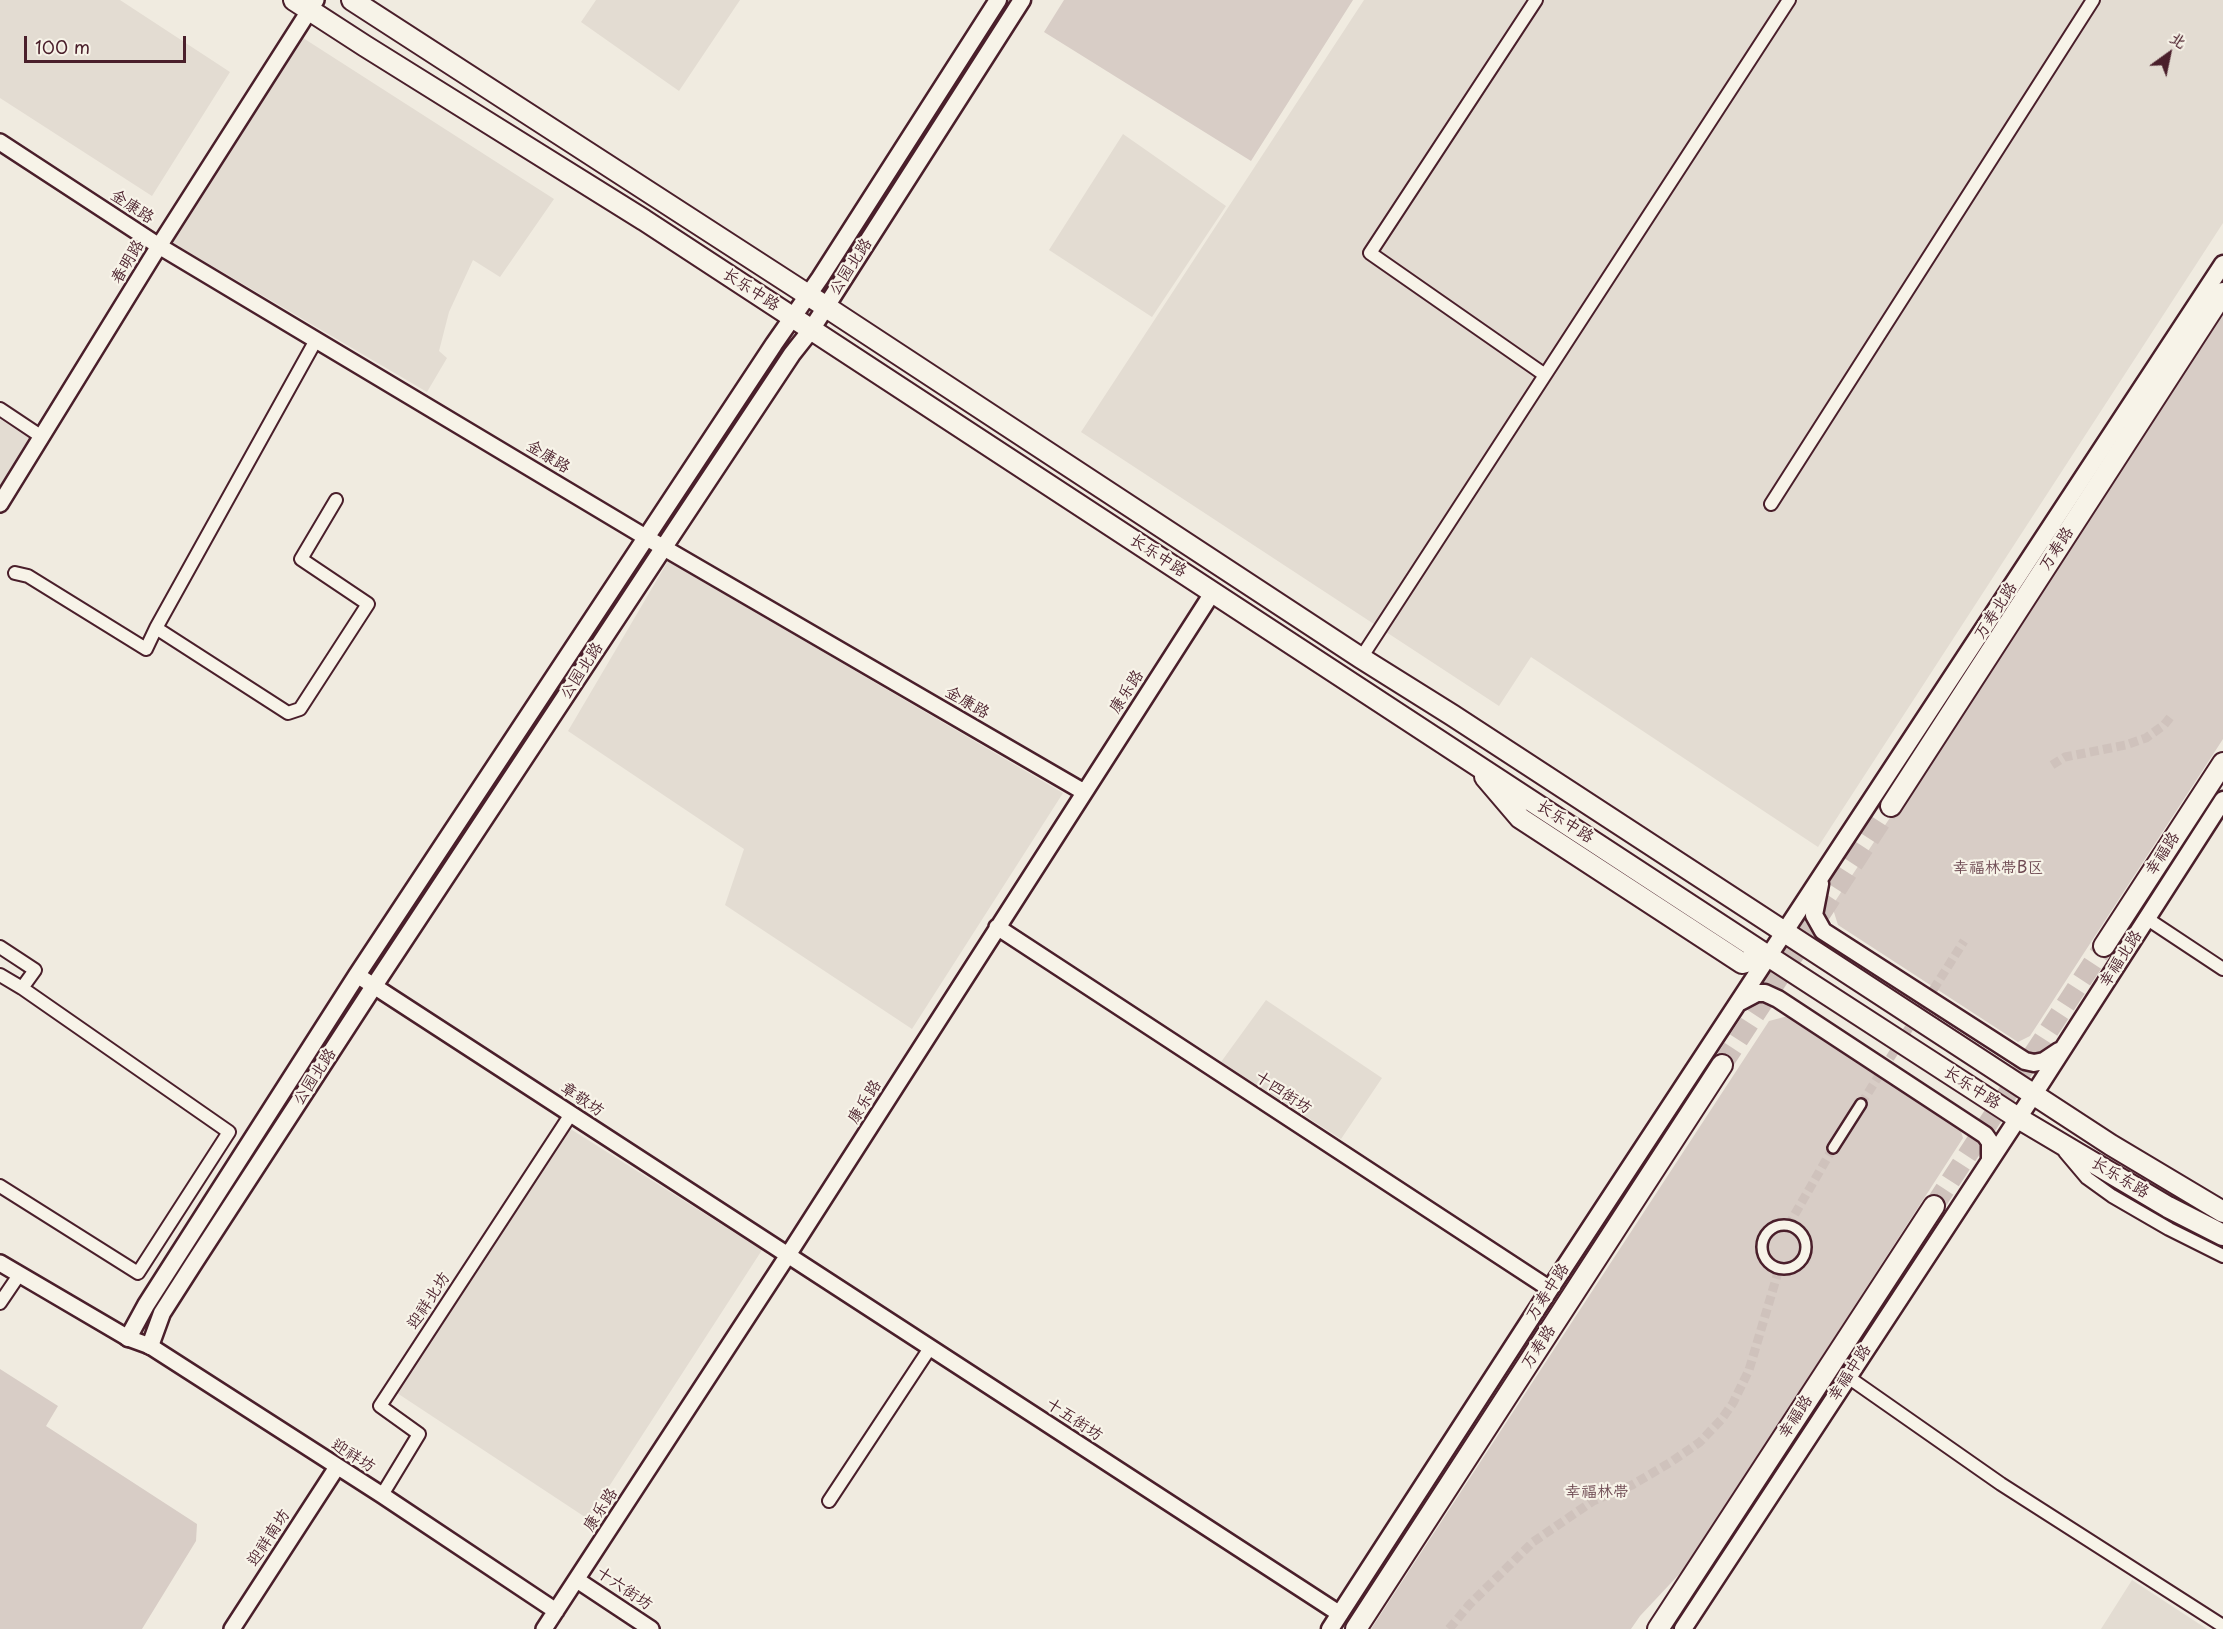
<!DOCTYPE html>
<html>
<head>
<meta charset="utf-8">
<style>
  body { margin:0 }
  #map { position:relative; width:2223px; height:1629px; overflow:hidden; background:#f0ebe0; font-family:"Playpen Sans","LXGW WenKai TC",sans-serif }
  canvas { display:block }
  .north { position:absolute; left:2139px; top:24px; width:60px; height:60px; -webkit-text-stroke:4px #f7f3e8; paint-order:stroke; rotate:33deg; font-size:16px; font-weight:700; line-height:24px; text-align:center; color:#4a1f2b }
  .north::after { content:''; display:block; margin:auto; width:21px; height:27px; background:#4a1f2b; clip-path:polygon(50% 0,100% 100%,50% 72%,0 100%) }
  .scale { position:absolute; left:24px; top:36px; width:162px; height:27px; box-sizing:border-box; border:3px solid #4a1f2b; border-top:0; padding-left:8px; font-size:18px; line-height:21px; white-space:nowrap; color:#4a1f2b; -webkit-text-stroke:4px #f7f3e8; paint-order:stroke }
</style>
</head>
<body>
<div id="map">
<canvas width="2223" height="1629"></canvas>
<div class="north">北</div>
<div class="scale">100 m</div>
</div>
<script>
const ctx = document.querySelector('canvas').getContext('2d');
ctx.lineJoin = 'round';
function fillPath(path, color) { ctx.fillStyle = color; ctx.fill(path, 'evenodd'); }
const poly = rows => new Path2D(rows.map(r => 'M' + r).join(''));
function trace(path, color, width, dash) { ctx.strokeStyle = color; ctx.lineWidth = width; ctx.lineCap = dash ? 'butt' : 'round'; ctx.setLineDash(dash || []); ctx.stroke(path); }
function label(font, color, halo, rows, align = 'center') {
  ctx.font = font + ' "Playpen Sans","LXGW WenKai TC",sans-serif'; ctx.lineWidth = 4.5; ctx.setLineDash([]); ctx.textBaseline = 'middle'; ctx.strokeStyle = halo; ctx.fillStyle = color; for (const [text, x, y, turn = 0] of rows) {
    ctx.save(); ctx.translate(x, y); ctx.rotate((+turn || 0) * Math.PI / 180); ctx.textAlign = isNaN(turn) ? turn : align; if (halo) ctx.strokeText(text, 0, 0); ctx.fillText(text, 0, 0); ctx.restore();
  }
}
fillPath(poly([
  [0,0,120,0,230,72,152,196,0,98],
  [596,0,740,0,679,91,581,22],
  [1364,0,2223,0,2223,223,1818,847,1531,657,1499,706,1081,432],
  [300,36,554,199,500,277,473,260,449,312,439,351,447,358,427,392,168,240],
  [1123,134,1226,206,1152,317,1049,250],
  [0,419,30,438,0,486],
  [668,561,1063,793,912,1029,725,905,744,849,568,731],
  [1266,1000,1382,1078,1341,1139,1221,1062],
  [569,1128,762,1250,588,1519,397,1393],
  [2132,1580,2207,1629,2101,1629]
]), '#e3dcd2');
fillPath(poly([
  [1064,0,1353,0,1251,161,1044,32],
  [2223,310,2223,739,2030,1036,2018,1042,1838,925,1832,906],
  [1788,1016,1960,1128,1963,1138,1685,1568,1640,1616,1631,1629,1371,1629,1769,1021],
  [0,1369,58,1406,46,1426,197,1524,196,1541,142,1629,0,1629]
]), '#d8cdc6');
trace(poly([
  [2052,765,2065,757,2126,745,2146,738,2164,725,2172,715],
  [1861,1104,1964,941],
  [1788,1226,1833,1148],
  [1449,1629,1469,1605,1533,1542,1593,1501,1632,1485,1671,1462,1700,1442,1721,1420,1733,1403,1749,1370,1779,1269]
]), '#cfc2bc', 9, [9, 4.5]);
trace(poly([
  [1722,1065,1891,806],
  [1934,1206,2104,946]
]), '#cfc2bc', 20, [20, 10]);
const pedestrian = poly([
  [1833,1148,1861,1104],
  '1762 1247a22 22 0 1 1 44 0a22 22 0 1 1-44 0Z'
]);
const minor = poly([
  [1536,0,1370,253,1545,375],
  [0,409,42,437],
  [1771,504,2093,0],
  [15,573,28,576,146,649,156,628,316,340],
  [156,628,288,713,300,709,368,604,301,559,336,500],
  [1361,658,1789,0],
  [2146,918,2223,969],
  [0,947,35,970,22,988],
  [0,975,22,988,229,1132,138,1273,0,1186],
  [2065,1152,2087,1178,2112,1196,2169,1229,2223,1256],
  [0,1303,19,1275],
  [1848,1377,2001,1484,2223,1626],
  [382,1495,419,1434,380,1406,571,1114],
  [829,1501,930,1348]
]);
const tertiary = poly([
  [0,142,159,246,316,340,647,538,1084,792],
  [0,504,159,246,316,0],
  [997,927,1550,1289],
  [357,975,1340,1614],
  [0,1263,128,1338,150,1346,382,1495,556,1611],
  [577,1580,651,1629],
  [232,1629,337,1467],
  [544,1629,788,1255,1213,592]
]);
const secondary = poly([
  [1820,884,1814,915,1823,931,2025,1061,2034,1063,2044,1061,2059,1051],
  [1740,1002,1757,993,1765,993,1778,999,1985,1135,1990,1142,1990,1161],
  [128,1338,146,1305,357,975,774,344,820,278,998,0],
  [150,1346,162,1313,194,1263,374,986,664,547,792,354,811,330,1022,0],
  [1330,1629,1550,1289,2223,264],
  [1683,1629,2043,1080,2223,800]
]);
const primary = poly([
  [294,0,365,46,644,220,1768,956,2018,1118,2168,1207,2223,1235],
  [352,0,808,295,1361,658,1452,715,2111,1145,2223,1212],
  [1485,777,1520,818,1742,963,1768,956],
  [1891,806,2223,293],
  [2104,946,2223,763],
  [1356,1629,1722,1065],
  [1658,1629,1934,1206]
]);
trace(pedestrian, '#4a1f2b', 14);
trace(minor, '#4a1f2b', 16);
trace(tertiary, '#4a1f2b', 20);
trace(secondary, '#4a1f2b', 21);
trace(primary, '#4a1f2b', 24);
trace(pedestrian, '#f7f3e8', 9);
trace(minor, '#f7f3e8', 12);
trace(tertiary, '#f7f3e8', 15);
trace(secondary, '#f7f3e8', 16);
trace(primary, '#f7f3e8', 20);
label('16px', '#4a1f2b', '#f7f3e8', [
  ["金康路",132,207,33],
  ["春明路",128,262,-59],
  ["公园北路",851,267,-57],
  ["长乐中路",751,290,33],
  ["金康路",548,457,31],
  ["万寿路",2057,549,-57],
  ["长乐中路",1158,556,33],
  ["万寿北路",1996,611,-57],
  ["公园北路",582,671,-57],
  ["康乐路",1127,692,-57],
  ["金康路",967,703,30],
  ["长乐中路",1565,822,33],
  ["幸福路",2163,854,-57],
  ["幸福北路",2121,959,-57],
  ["公园北路",315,1077,-57],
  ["长乐中路",1972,1088,33],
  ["十四街坊",1283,1093,33],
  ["章敬坊",582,1100,33],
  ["康乐路",865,1102,-58],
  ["长乐东路",2120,1178,31],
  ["万寿中路",1548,1292,-57],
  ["迎祥北坊",429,1301,-57],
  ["万寿路",1539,1347,-57],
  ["幸福中路",1850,1373,-57],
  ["幸福路",1796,1417,-57],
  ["十五街坊",1074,1420,33],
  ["迎祥坊",353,1456,32],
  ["康乐路",601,1510,-57],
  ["迎祥南坊",269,1538,-57],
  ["十六街坊",624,1589,34]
]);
label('16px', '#6e4a52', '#f7f3e8', [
  ["幸福林带B区",1998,869],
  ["幸福林带",1597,1493]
]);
</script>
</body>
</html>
